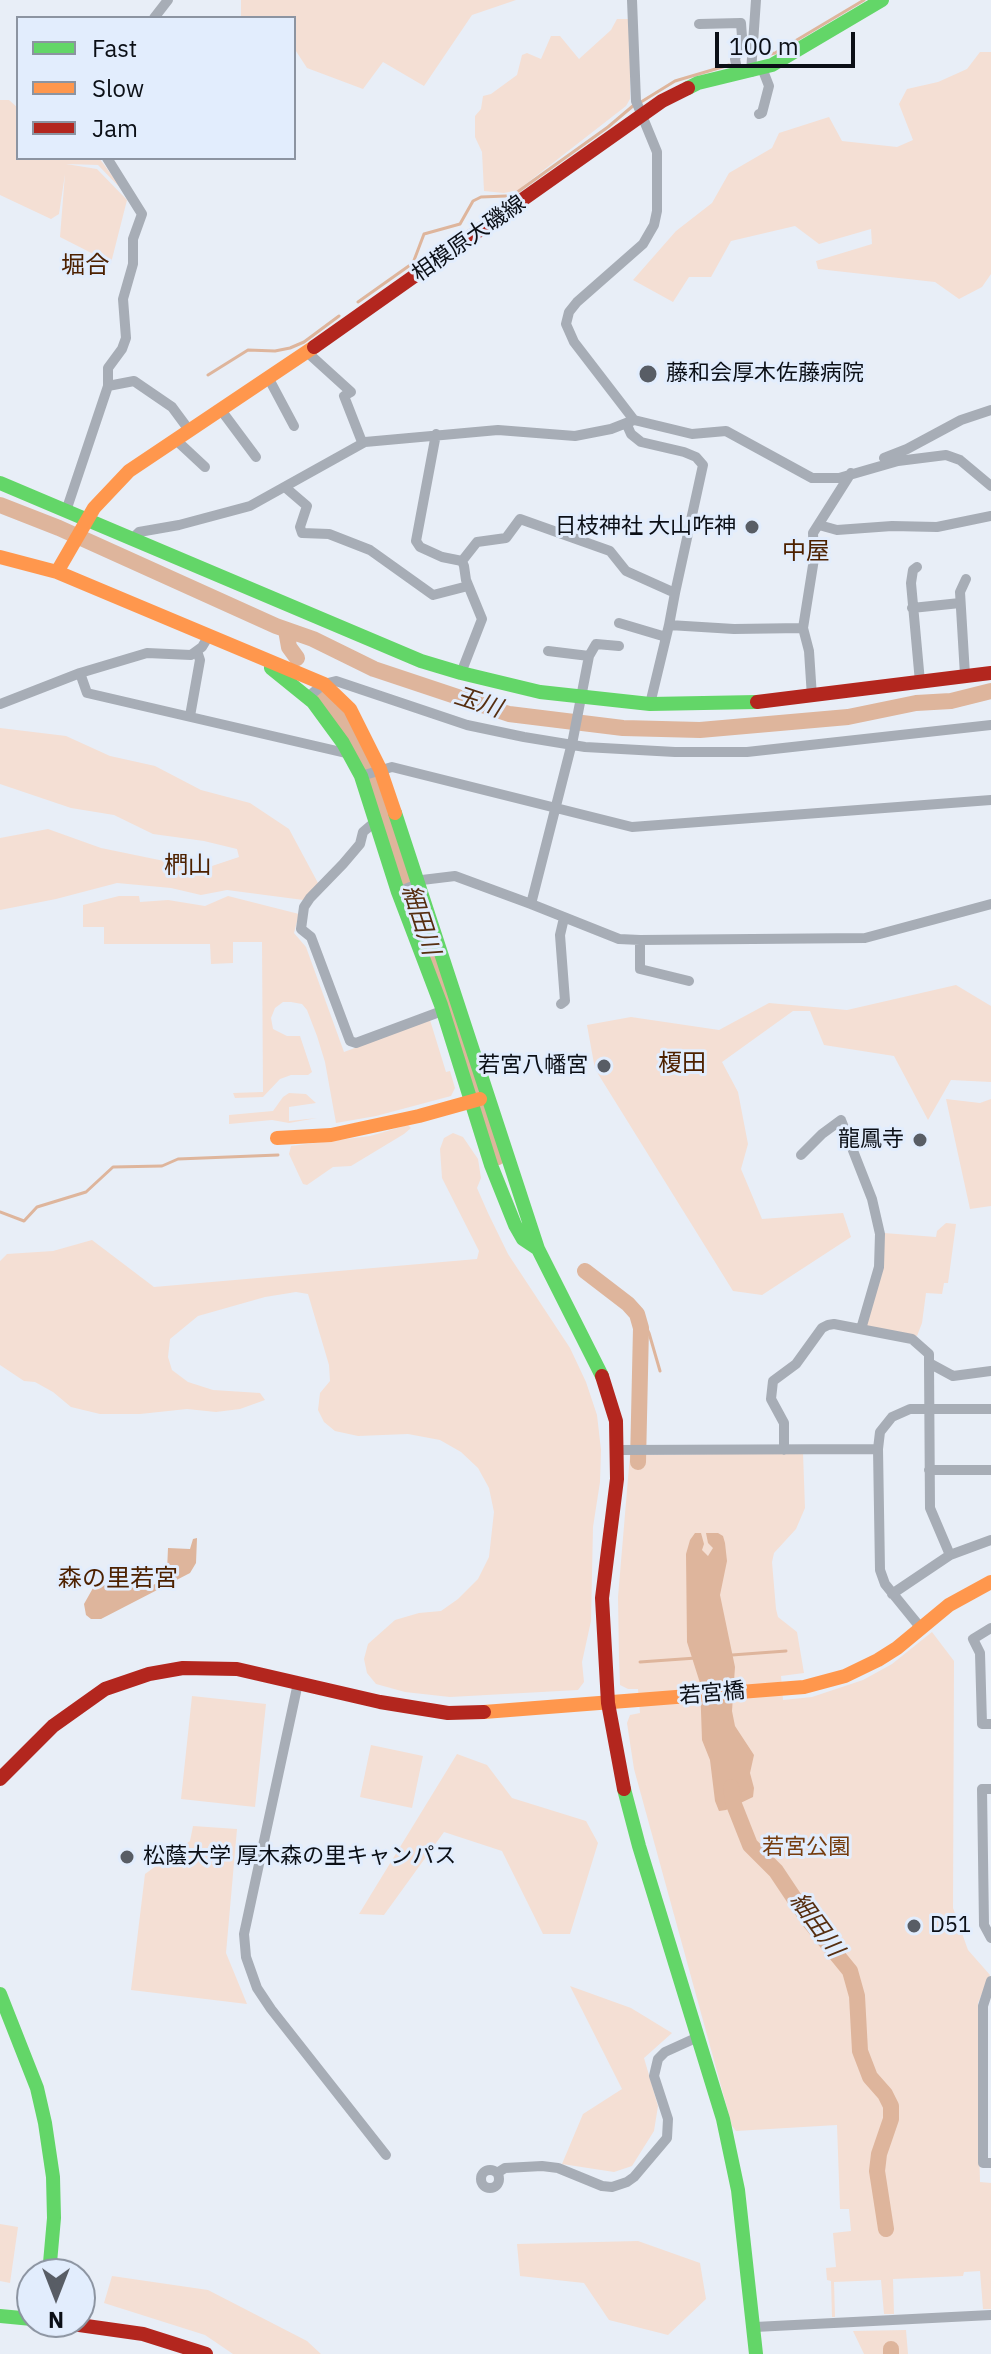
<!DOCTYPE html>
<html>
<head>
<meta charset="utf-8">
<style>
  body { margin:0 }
  #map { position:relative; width:991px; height:2354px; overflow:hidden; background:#e8eef7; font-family:"IBM Plex Sans",sans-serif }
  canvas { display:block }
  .legend { position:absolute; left:16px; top:16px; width:280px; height:144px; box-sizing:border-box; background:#e2edfd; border:2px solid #8c94a1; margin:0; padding:10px 14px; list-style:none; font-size:24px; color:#0b0f16 }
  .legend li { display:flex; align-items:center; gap:16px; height:40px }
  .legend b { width:40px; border:2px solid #8c94a1 }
  .north { position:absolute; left:16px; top:2258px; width:80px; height:80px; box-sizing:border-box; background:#e2edfd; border:2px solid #8c94a1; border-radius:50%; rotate:180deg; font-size:22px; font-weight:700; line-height:32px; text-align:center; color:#0b0f16 }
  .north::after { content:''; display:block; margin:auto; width:28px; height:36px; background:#585d65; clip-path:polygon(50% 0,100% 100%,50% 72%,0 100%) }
  .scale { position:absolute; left:715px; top:32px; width:140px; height:36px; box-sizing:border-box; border:4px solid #0b0f16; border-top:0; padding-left:10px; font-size:24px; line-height:28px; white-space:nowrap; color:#0b0f16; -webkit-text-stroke:6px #e2edfd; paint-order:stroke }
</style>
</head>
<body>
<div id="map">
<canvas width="991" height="2354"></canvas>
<ul class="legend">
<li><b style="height:10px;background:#63d668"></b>Fast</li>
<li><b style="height:10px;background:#ff974d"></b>Slow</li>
<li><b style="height:10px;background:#b3261e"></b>Jam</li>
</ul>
<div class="north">N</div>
<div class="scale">100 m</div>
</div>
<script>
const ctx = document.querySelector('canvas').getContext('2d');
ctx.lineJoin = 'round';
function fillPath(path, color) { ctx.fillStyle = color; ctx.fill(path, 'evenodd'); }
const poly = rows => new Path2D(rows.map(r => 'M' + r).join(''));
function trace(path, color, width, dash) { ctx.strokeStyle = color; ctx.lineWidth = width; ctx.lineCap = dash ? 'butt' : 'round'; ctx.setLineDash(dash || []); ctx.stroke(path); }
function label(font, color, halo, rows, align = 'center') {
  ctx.font = font + ' "IBM Plex Sans","Noto Sans JP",sans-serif'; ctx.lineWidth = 6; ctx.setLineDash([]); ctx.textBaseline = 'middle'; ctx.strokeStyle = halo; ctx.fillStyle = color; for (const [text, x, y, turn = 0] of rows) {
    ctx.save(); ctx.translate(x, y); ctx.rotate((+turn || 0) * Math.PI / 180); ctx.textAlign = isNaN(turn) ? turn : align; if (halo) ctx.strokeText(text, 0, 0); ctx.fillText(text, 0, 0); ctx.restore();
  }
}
fillPath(poly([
  [241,0,516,0,472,15,424,86,383,62,363,89,307,68,294,48,294,18,241,18],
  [617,19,628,19,630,30,630,99,626,106,518,190,504,193,484,191,482,152,475,137,475,116,481,109,483,96,491,94,517,75,522,55,527,53,541,59,551,36,560,36,579,59,611,30],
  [980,52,991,52,991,274,982,287,959,299,935,282,818,269,816,261,872,244,871,229,819,244,795,226,731,241,711,277,689,277,673,302,633,280,676,231,712,203,729,173,772,148,779,133,829,117,842,141,897,147,913,140,899,104,907,89,938,82,967,69],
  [0,100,9,100,18,108,18,158,99,158,126,194,98,165,66,164,97,169,127,200,111,263,60,237,65,174,59,214,51,219,0,195],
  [0,728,66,736,110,756,155,766,201,790,250,803,289,829,318,883,311,901,227,890,201,895,171,888,117,883,56,899,0,910,0,838,48,829,101,848,203,869,239,857,237,849,204,841,153,834,114,815,71,808,0,784],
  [119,896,139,896,140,902,168,900,205,906,228,896,299,914,294,933,306,947,344,1052,430,1020,446,1072,450,1071,455,1088,451,1096,376,1116,336,1123,325,1062,317,1036,307,1010,302,1004,291,1002,283,1002,275,1008,271,1018,273,1029,287,1036,300,1036,312,1072,308,1075,291,1075,280,1079,263,1097,235,1098,233,1093,263,1092,262,942,233,942,233,963,211,964,210,944,104,944,104,927,83,927,83,905],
  [956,985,991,1006,991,1082,951,1080,928,1120,894,1056,824,1045,810,1011,793,1011,722,1062,738,1092,748,1144,741,1169,762,1219,843,1213,851,1237,762,1295,733,1291,595,1069,587,1025,631,1017,719,1030,769,1003,847,1010],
  [289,1093,306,1094,316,1103,289,1107,289,1121,317,1118,289,1123,272,1120,229,1124,229,1115,273,1111,283,1097],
  [946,1099,980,1103,991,1099,991,1206,970,1209],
  [408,1125,411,1128,404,1134,351,1166,333,1167,307,1185,303,1184,289,1154,291,1146,370,1136],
  [453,1133,463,1137,478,1159,481,1178,477,1188,488,1213,508,1254,570,1348,586,1382,597,1415,601,1450,600,1482,593,1527,591,1621,582,1662,584,1682,578,1690,450,1697,405,1692,376,1684,367,1673,364,1659,368,1644,395,1620,419,1613,441,1611,458,1599,478,1579,489,1557,494,1512,489,1488,478,1468,461,1452,440,1440,408,1434,358,1436,335,1431,324,1422,318,1410,320,1393,330,1381,329,1365,308,1294,296,1292,265,1297,198,1316,170,1339,168,1357,172,1370,188,1382,213,1390,260,1393,265,1400,240,1409,216,1412,187,1409,140,1414,100,1414,71,1407,53,1392,35,1382,24,1381,0,1365,0,1261,7,1254,53,1251,92,1240,154,1287,477,1259,479,1251,442,1178,440,1149,444,1138],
  [946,1223,956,1224,948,1283,944,1283,942,1294,926,1293,922,1323,917,1336,866,1327,884,1233,936,1237,937,1231],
  [803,1453,805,1508,796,1529,774,1553,772,1562,776,1609,778,1617,797,1632,804,1673,781,1676,783,1700,812,1697,863,1680,892,1664,932,1632,954,1661,953,1908,968,1950,990,1975,978,2003,978,2104,980,2182,991,2183,991,2309,983,2309,980,2271,964,2272,963,2276,893,2279,894,2314,884,2314,881,2280,834,2282,835,2317,832,2317,831,2281,827,2280,826,2268,836,2267,833,2233,851,2231,849,2209,840,2209,837,2125,736,2131,732,2126,634,1769,627,1723,630,1715,640,1713,638,1689,628,1689,620,1685,619,1656,618,1597,630,1455],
  [192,1696,266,1704,255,1807,181,1799],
  [371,1745,423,1756,412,1808,360,1797],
  [457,1754,487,1765,512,1798,586,1821,598,1843,570,1934,543,1934,502,1851,444,1832,384,1915,359,1914],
  [193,1826,237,1829,226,1953,247,2004,131,1990,145,1874,190,1841],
  [570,1986,631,2008,672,2033,644,2058,658,2106,654,2131,632,2166,614,2172,562,2164,583,2114,622,2089],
  [0,2224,18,2227,10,2283,0,2281],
  [638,2241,700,2263,706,2299,668,2335,609,2320,584,2283,520,2276,517,2244],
  [112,2276,208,2290,307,2341,321,2354,233,2354,205,2335,104,2303],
  [906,2330,908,2354,864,2354,853,2331]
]), '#f4dfd4');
fillPath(poly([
  [695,1533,701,1533,704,1544,702,1550,708,1556,713,1548,708,1543,706,1533,718,1533,723,1536,725,1543,727,1561,720,1595,735,1667,732,1711,735,1726,754,1755,750,1773,754,1788,753,1797,726,1810,719,1811,715,1801,710,1760,702,1740,700,1683,687,1642,686,1554,690,1540],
  [197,1538,196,1563,190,1573,101,1619,91,1619,86,1615,84,1604,93,1588,98,1585,153,1585,161,1581,167,1571,168,1548,190,1549,193,1539]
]), '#deb59c');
trace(poly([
  [765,55,775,53,864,0],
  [641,102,675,81,729,65],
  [516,193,608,127,634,105],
  [358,302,413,263,424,234,460,224,473,201,481,197,506,196],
  [208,375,248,350,275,351,290,348,304,342,339,316],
  [0,1212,24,1221,37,1207,86,1192,113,1167,162,1166,178,1159,278,1155],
  [637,1314,644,1322,649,1333,660,1371],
  [732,1655,786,1651],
  [640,1662,696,1658]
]), '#deb59c', 3);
trace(poly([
  [0,505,59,528,276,626,313,639,374,669,509,714,623,728,700,730,848,717,916,703,951,701,991,691],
  [286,630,289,647,297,658],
  [320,692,347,727,373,778,478,1090,498,1157],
  [585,1271,628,1304,637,1314,641,1328,638,1462],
  [731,1787,733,1802,750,1845,776,1871,810,1922,850,1971,857,1996,860,2051,870,2077,885,2094,891,2106,891,2119,879,2154,877,2171,886,2229],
  [891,2354,891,2349]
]), '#deb59c', 16);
trace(poly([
  [154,18,168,0],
  [699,24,741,23,742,37,735,59,738,74],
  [751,72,756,0],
  [759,114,762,113,769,86,762,68],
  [107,158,142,214,133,239,133,264,123,299,126,338,122,349,108,368,108,386],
  [308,353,351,392,344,396,362,442],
  [269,379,294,426],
  [221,410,256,457],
  [634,420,692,434,726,431,812,478,839,478,898,461,946,455,960,460,991,486],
  [627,425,631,434,641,442,684,452,696,457,703,465,675,593],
  [436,434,416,541,420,547,442,557,462,561,464,566,466,580,482,619,461,673],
  [176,440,205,467],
  [884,458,907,449,961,420,991,410],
  [286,488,307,506,300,527,302,533,329,534,370,550,433,595,468,586],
  [66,511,108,386,134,381,172,407,189,430],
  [819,525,837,530,892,526,937,527,991,516],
  [132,539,139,532,179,525,250,506,365,442,498,430,575,436,611,429,634,420,574,342,566,324,569,312,577,302,643,244,654,225,657,211,657,152,636,101,632,0],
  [462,561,477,542,506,538,520,519,610,551,626,571,675,593,669,625],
  [917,567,913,570,911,583,920,682],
  [912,608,960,603],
  [619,623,666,637],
  [803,628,814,559,813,533,851,473],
  [548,651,589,656,596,644,619,646],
  [80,673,87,693,350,754],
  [965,675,960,592,966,579],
  [309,696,324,684,336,681,467,725,524,737,585,747,675,752,747,752,991,725],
  [0,704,80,673,147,653,191,655,202,647,208,637],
  [650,704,669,625,734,629,803,628,809,651,812,697],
  [190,716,200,660,197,651],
  [361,776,392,767,632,827,991,800],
  [376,821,363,832,360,844,343,864,310,898,304,907,301,929,311,937,350,1041,356,1043,442,1011],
  [398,892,418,884,422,880,455,876,531,904,573,739,589,656],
  [531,904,619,939,640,940,865,938,991,904],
  [640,940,640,969,689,981],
  [561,1004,565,1001,560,935,564,918],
  [801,1155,822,1134,841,1120,872,1199,880,1234,879,1267,861,1329],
  [929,1363,930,1508,950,1555],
  [618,1450,878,1449],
  [784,1450,784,1423,771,1399,773,1381,796,1364,822,1328,828,1325,834,1324,912,1339,929,1354,929,1363,953,1376,991,1371],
  [929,1470,991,1470],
  [892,1594,950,1555,991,1540],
  [920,1627,885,1584,880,1570,878,1449,880,1432,892,1417,910,1409,991,1409],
  [991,1628,973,1639,980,1653,982,1724,991,1724],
  [298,1683,244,1934,246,1957,257,1988,271,2009,386,2155],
  [991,1789,982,1789,984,1925,991,1938],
  [991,1981,983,2006,983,2163,991,2163],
  '481 2179a9 9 0 1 1 18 0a9 9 0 1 1-18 0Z',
  [497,2173,505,2168,542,2166,558,2168,602,2186,612,2187,627,2182,634,2177,667,2138,668,2119,654,2076,658,2059,665,2052,698,2037],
  [755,2327,991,2315]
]), '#a7adb6', 10);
trace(poly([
  [688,88,698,83,772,65,882,0],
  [0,483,421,661,461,673,540,692,650,704,757,702],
  [271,668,313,702,343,743,361,776,398,892,441,1005,491,1165,515,1225,523,1239,538,1249],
  [395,813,538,1249,602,1376],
  [624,1789,639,1846,723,2119,738,2190,756,2354],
  [0,1994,37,2088,45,2123,53,2177,54,2218,49,2274],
  [0,2316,32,2319]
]), '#63d668', 14);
trace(poly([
  [0,557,57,572,94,508,129,471,314,347],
  [57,572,324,684,350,709,380,769,395,813],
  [277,1138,331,1135,419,1116,480,1099],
  [484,1712,804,1687,845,1676,878,1660,897,1648,949,1605,991,1582]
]), '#ff974d', 14);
trace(poly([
  [314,347,662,101,688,88],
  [757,702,991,673],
  [602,1376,616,1421,617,1479,602,1598,608,1703,624,1789],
  [0,1779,53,1726,105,1689,149,1674,183,1668,237,1669,380,1702,448,1713,484,1712],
  [58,2322,143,2334,206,2354]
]), '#b3261e', 14);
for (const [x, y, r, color] of [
  [648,374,10,"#585d65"],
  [752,527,8,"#585d65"],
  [604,1066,8,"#585d65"],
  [920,1140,8,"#585d65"],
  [127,1857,8,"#585d65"],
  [914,1926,8,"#585d65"]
]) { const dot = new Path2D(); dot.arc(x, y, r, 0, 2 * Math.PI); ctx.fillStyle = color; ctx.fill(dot); trace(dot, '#e2edfd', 3); }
label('22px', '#0b0f16', '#e2edfd', [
  ["相模原大磯線",469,239,-35],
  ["若宮橋",712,1694,-5]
]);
label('22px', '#0b0f16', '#e2edfd', [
  ["藤和会厚木佐藤病院",666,374],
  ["日枝神社 大山咋神",736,527,"right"],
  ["若宮八幡宮",588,1066,"right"],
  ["龍鳳寺",904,1140,"right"],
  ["松蔭大学 厚木森の里キャンパス",143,1857],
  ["D51",930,1926]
], 'left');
label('22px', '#753c0e', '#e2edfd', [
  ["若宮公園",806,1848]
]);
label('24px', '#4d2100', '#e2edfd', [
  ["堀合",85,266],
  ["中屋",806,552],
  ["椚山",188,866],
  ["榎田",682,1064],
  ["森の里若宮",118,1579]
]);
label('italic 24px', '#562e10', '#e2edfd', [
  ["玉川",478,703,18],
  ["細田川",420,920,72],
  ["細田川",816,1925,54]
]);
</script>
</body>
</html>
